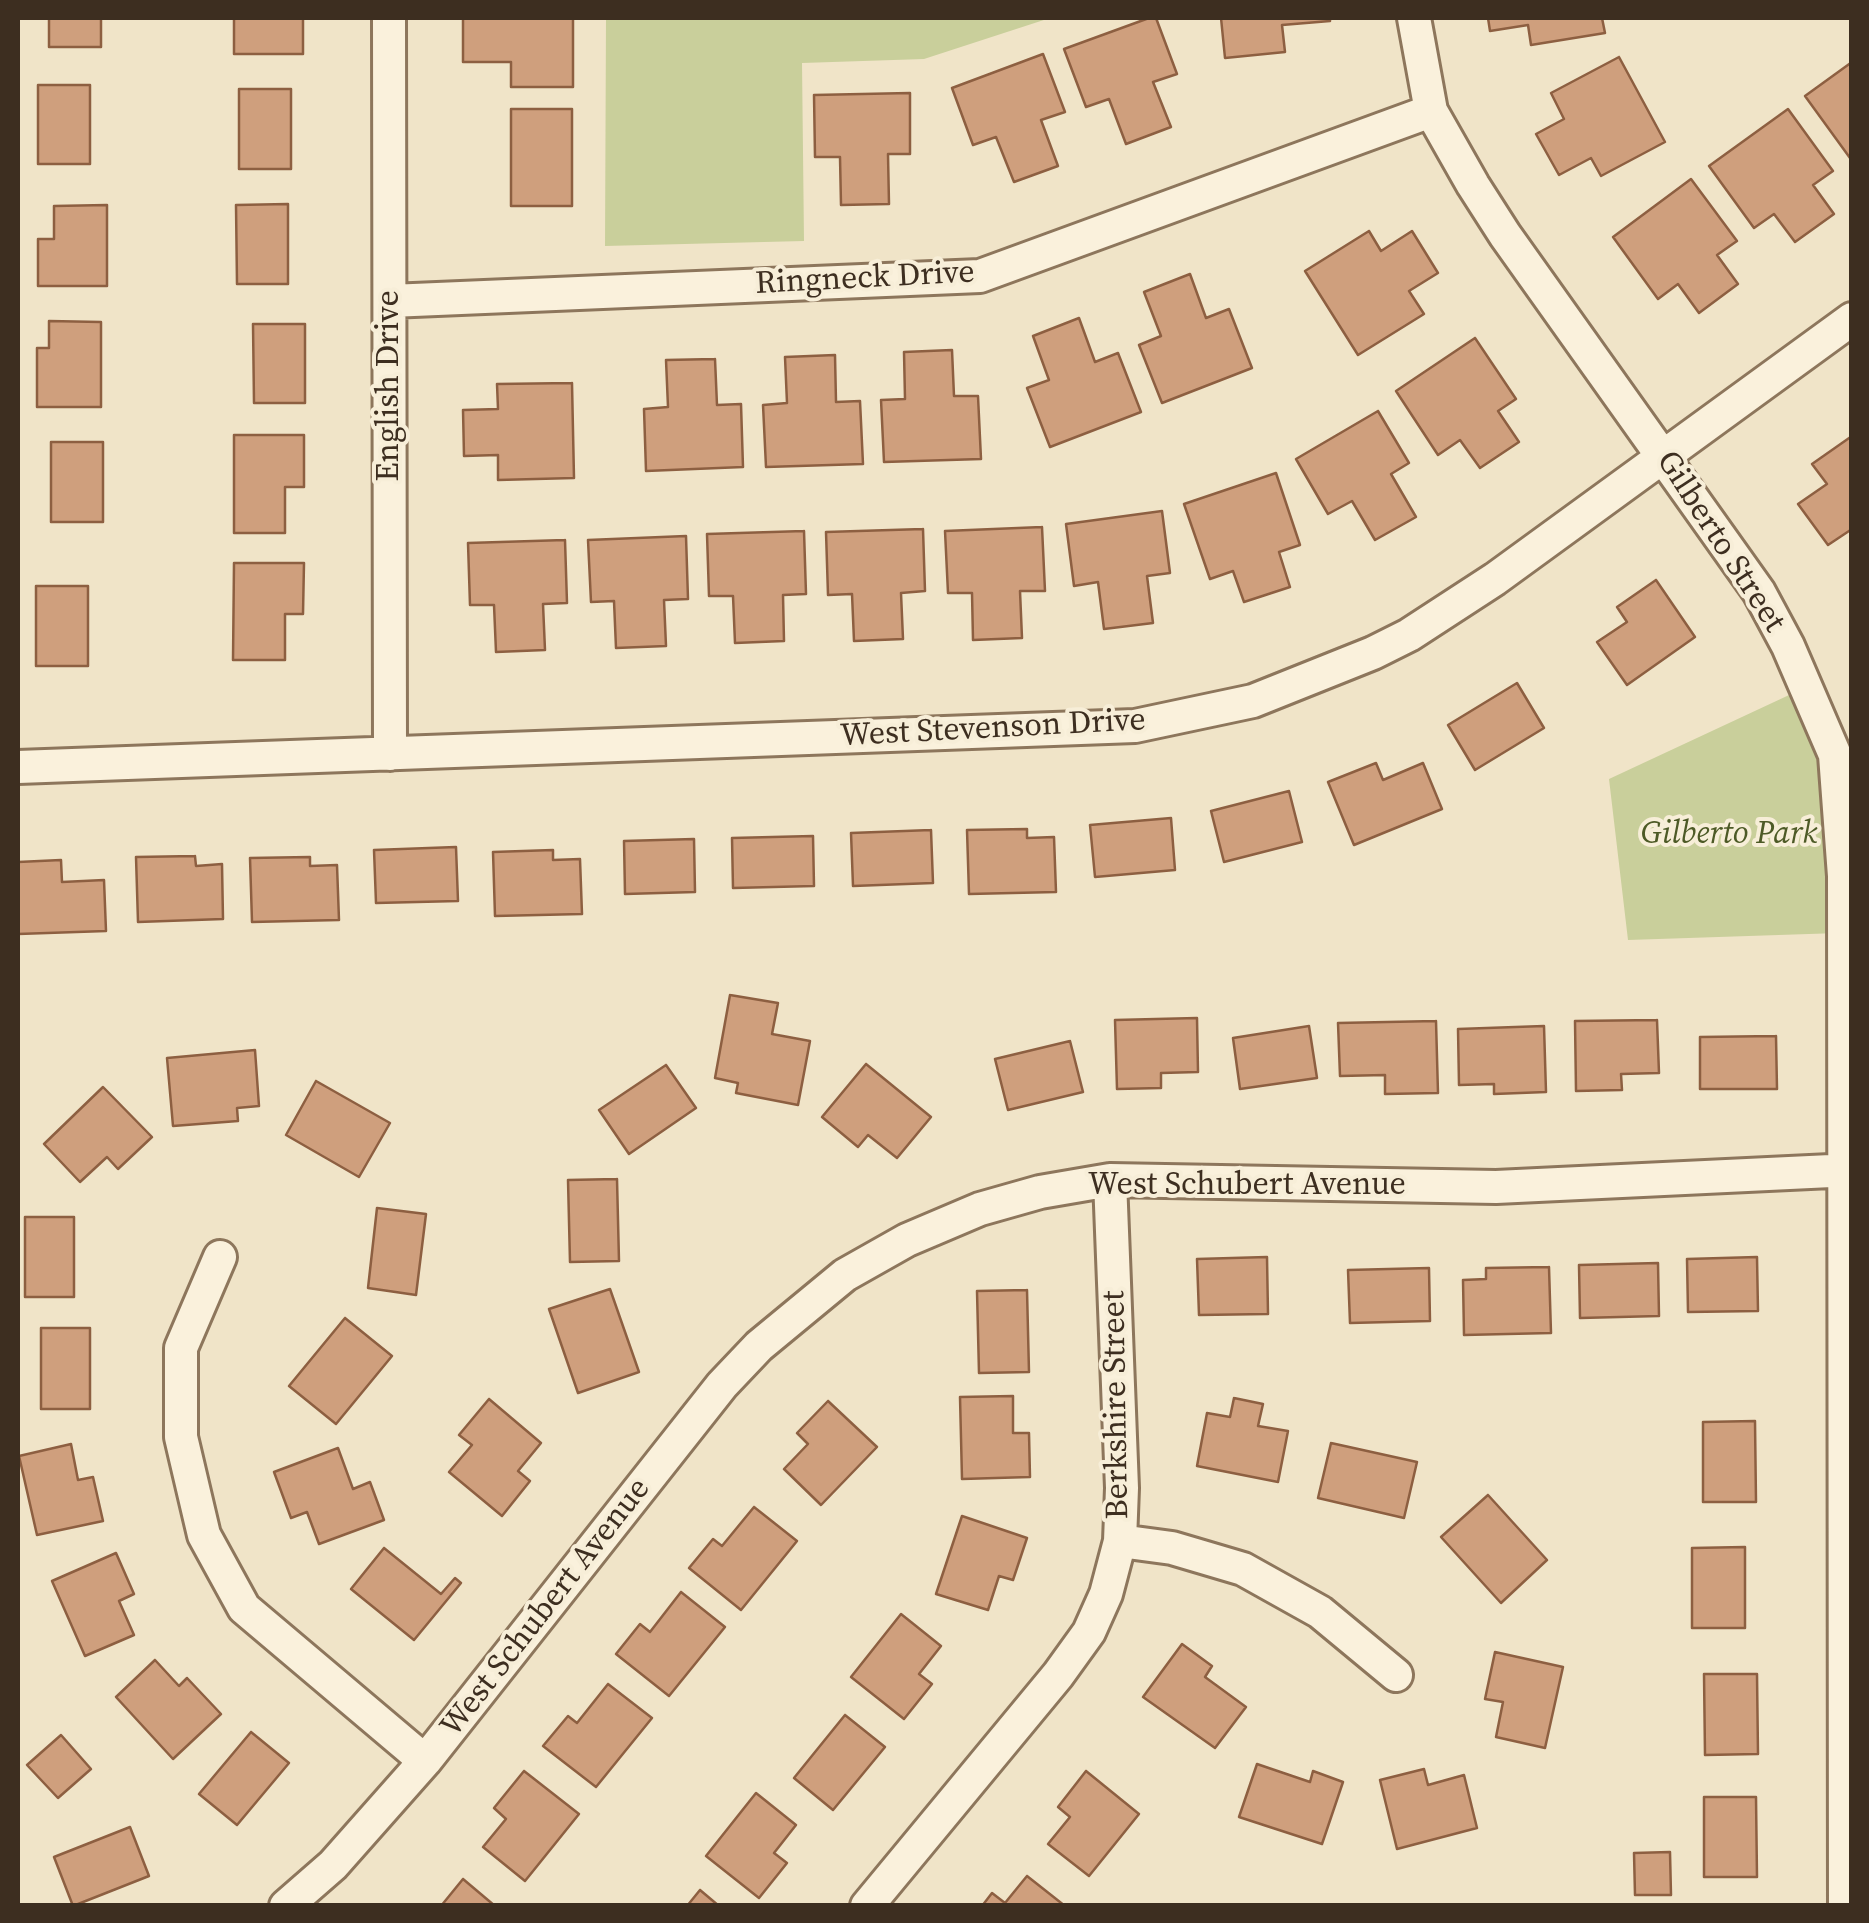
<!DOCTYPE html>
<html>
<head>
<meta charset="utf-8">
<style>
  body { margin:0 }
  #map { position:relative; width:1869px; height:1923px; overflow:hidden; background:#f0e4c8; font-family:"Source Serif 4",serif }
  canvas { display:block }
  .frame { position:absolute; inset:0; border:20px solid #3d2e20; pointer-events:none }
</style>
</head>
<body>
<div id="map">
<canvas width="1869" height="1923"></canvas>
<div class="frame"></div>
</div>
<script>
const ctx = document.querySelector('canvas').getContext('2d');
ctx.lineJoin = 'round';
function fillPath(path, color) { ctx.fillStyle = color; ctx.fill(path, 'evenodd'); }
const poly = rows => new Path2D(rows.map(r => 'M' + r).join(''));
function trace(path, color, width, dash) { ctx.strokeStyle = color; ctx.lineWidth = width; ctx.lineCap = dash ? 'butt' : 'round'; ctx.setLineDash(dash || []); ctx.stroke(path); }
function label(font, color, halo, rows, align = 'center') {
  ctx.font = font + ' "Source Serif 4",serif'; ctx.lineWidth = 8; ctx.setLineDash([]); ctx.textBaseline = 'middle'; ctx.strokeStyle = halo; ctx.fillStyle = color; for (const [text, x, y, turn = 0] of rows) {
    ctx.save(); ctx.translate(x, y); ctx.rotate((+turn || 0) * Math.PI / 180); ctx.textAlign = isNaN(turn) ? turn : align; if (halo) ctx.strokeText(text, 0, 0); ctx.fillText(text, 0, 0); ctx.restore();
  }
}
fillPath(poly([
  [606,18,1050,18,924,59,802,63,804,241,605,246],
  [1802,689,1829,758,1839,933,1628,940,1609,779]
]), '#c9cf9b');
const building = poly([
  [49,18,101,18,101,47,49,47,49,18],
  [234,18,303,18,303,54,234,54,234,18],
  [463,18,573,18,573,87,511,87,511,62,463,62,463,18],
  [1149,18,1156,18,1177,74,1153,82,1171,127,1126,144,1109,99,1086,107,1064,49,1149,18],
  [1221,18,1330,18,1330,21,1282,25,1285,52,1225,58,1221,18],
  [1488,18,1602,18,1605,33,1531,45,1528,25,1490,31,1488,18],
  [1043,54,1065,112,1041,120,1058,166,1014,182,996,137,973,145,952,88,1043,54],
  [1619,57,1665,142,1601,176,1591,158,1559,175,1536,134,1564,119,1551,93,1619,57],
  [1852,62,1852,157,1850,158,1805,96,1852,62],
  [38,85,90,85,90,164,38,164,38,85],
  [239,89,291,89,291,169,239,169,239,89],
  [910,93,910,154,888,154,889,204,841,205,840,157,815,157,814,95,910,93],
  [511,109,572,109,572,206,511,206,511,109],
  [1788,109,1833,171,1813,185,1834,214,1795,242,1774,214,1754,228,1709,166,1788,109],
  [1691,179,1737,241,1717,255,1738,284,1699,313,1678,284,1658,299,1613,237,1691,179],
  [288,204,288,284,237,284,236,205,288,204],
  [107,205,107,286,38,286,38,239,54,239,54,206,107,205],
  [1369,231,1381,251,1412,231,1438,273,1409,291,1424,314,1358,355,1305,271,1369,231],
  [1190,274,1206,318,1229,309,1252,368,1162,403,1139,345,1161,336,1144,292,1190,274],
  [1079,318,1095,362,1118,353,1141,412,1050,447,1027,388,1049,380,1033,336,1079,318],
  [49,321,101,322,101,407,37,407,37,348,49,348,49,321],
  [253,324,305,324,305,403,254,403,253,324],
  [1475,338,1516,399,1498,411,1519,442,1480,468,1460,440,1438,455,1396,391,1475,338],
  [952,350,954,396,978,396,981,459,884,462,881,400,905,399,904,352,952,350],
  [835,355,836,402,860,401,863,464,766,467,763,405,787,403,785,357,835,355],
  [715,359,717,405,741,404,743,467,646,471,644,409,668,407,666,360,715,359],
  [572,383,574,478,498,480,498,455,464,456,463,410,498,409,497,384,572,383],
  [1378,411,1409,463,1391,474,1416,517,1375,540,1352,501,1328,514,1296,459,1378,411],
  [234,435,304,435,304,487,285,487,285,533,234,533,234,435],
  [1852,436,1852,529,1828,545,1798,504,1827,484,1812,464,1852,436],
  [51,442,103,442,103,522,51,522,51,442],
  [1276,473,1300,545,1279,552,1290,587,1244,602,1233,571,1210,579,1184,504,1276,473],
  [1162,511,1170,573,1147,576,1153,623,1104,629,1098,582,1074,586,1066,524,1162,511],
  [1042,527,1045,591,1020,591,1022,638,973,640,972,593,948,593,945,531,1042,527],
  [923,529,925,591,901,593,903,639,854,641,852,594,828,595,826,532,923,529],
  [804,531,806,594,783,595,784,641,735,643,733,596,709,596,707,534,804,531],
  [686,536,688,599,664,600,666,646,616,648,614,601,591,602,588,540,686,536],
  [565,540,567,603,543,604,545,650,496,652,494,605,470,605,468,543,565,540],
  [234,563,304,563,303,614,285,614,285,660,233,660,234,563],
  [1656,580,1695,637,1627,685,1597,642,1627,622,1617,607,1656,580],
  [36,586,88,586,88,666,36,666,36,586],
  [1517,683,1544,728,1475,770,1448,725,1517,683],
  [1376,763,1383,780,1423,763,1442,809,1354,845,1328,782,1376,763],
  [1289,791,1302,842,1224,862,1211,811,1289,791],
  [1171,818,1175,870,1095,877,1090,825,1171,818],
  [1027,829,1027,838,1054,837,1056,892,969,894,967,830,1027,829],
  [931,830,933,883,853,886,851,833,931,830],
  [813,836,814,886,733,888,732,838,813,836],
  [694,839,695,892,625,894,624,841,694,839],
  [456,847,458,901,376,903,374,850,456,847],
  [553,850,553,860,580,859,582,914,495,916,493,852,553,850],
  [195,856,196,866,222,864,223,919,138,922,136,857,195,856],
  [310,857,310,866,337,865,339,920,252,922,250,858,310,857],
  [61,860,62,882,104,880,106,931,18,934,18,862,61,860],
  [730,995,778,1003,772,1034,810,1041,798,1105,736,1093,738,1083,715,1078,730,995],
  [1197,1018,1198,1072,1161,1073,1161,1088,1117,1089,1115,1020,1197,1018],
  [1657,1020,1659,1073,1621,1074,1622,1090,1576,1091,1575,1021,1657,1020],
  [1436,1021,1438,1093,1385,1094,1385,1075,1340,1076,1338,1023,1436,1021],
  [1309,1026,1317,1078,1240,1089,1233,1038,1309,1026],
  [1544,1026,1546,1092,1494,1094,1494,1084,1459,1085,1458,1029,1544,1026],
  [1776,1036,1777,1089,1700,1089,1700,1037,1776,1036],
  [1070,1041,1083,1092,1008,1110,995,1059,1070,1041],
  [255,1050,259,1106,237,1108,238,1121,173,1126,167,1058,255,1050],
  [866,1064,931,1117,897,1158,868,1135,858,1147,822,1117,866,1064],
  [666,1065,696,1108,629,1154,599,1110,666,1065],
  [316,1081,390,1123,359,1177,286,1135,316,1081],
  [103,1087,152,1137,118,1169,107,1157,80,1182,44,1144,103,1087],
  [617,1179,619,1261,570,1262,568,1180,617,1179],
  [377,1208,426,1214,416,1295,368,1288,377,1208],
  [25,1217,74,1217,74,1297,25,1297,25,1217],
  [1267,1257,1268,1314,1199,1315,1197,1259,1267,1257],
  [1757,1257,1758,1311,1688,1312,1687,1259,1757,1257],
  [1658,1263,1659,1316,1580,1318,1579,1265,1658,1263],
  [1549,1267,1551,1333,1464,1335,1463,1280,1486,1279,1486,1268,1549,1267],
  [1429,1268,1430,1321,1350,1323,1348,1270,1429,1268],
  [610,1289,639,1372,578,1393,549,1309,610,1289],
  [1027,1290,1029,1372,979,1373,977,1291,1027,1290],
  [345,1318,392,1356,336,1424,289,1386,345,1318],
  [41,1328,90,1328,90,1409,41,1409,41,1328],
  [1013,1396,1013,1433,1029,1433,1030,1477,962,1479,960,1397,1013,1396],
  [1234,1398,1263,1404,1258,1426,1288,1431,1278,1482,1197,1466,1207,1413,1230,1417,1234,1398],
  [489,1399,541,1443,518,1471,530,1481,502,1516,449,1472,472,1445,459,1435,489,1399],
  [828,1401,877,1447,821,1505,784,1469,808,1444,797,1433,828,1401],
  [1755,1421,1756,1502,1703,1502,1703,1422,1755,1421],
  [1331,1443,1417,1462,1404,1518,1318,1498,1331,1443],
  [71,1444,78,1480,93,1477,103,1521,37,1535,19,1456,71,1444],
  [338,1448,353,1489,370,1482,384,1520,319,1544,307,1512,291,1518,274,1472,338,1448],
  [1488,1495,1547,1560,1501,1603,1441,1537,1488,1495],
  [754,1507,797,1541,741,1610,689,1568,713,1539,722,1546,754,1507],
  [962,1516,1027,1538,1013,1580,999,1576,988,1610,936,1594,962,1516],
  [1745,1547,1745,1628,1692,1628,1692,1548,1745,1547],
  [384,1548,441,1594,455,1578,461,1583,414,1640,351,1589,384,1548],
  [116,1553,134,1594,119,1601,134,1635,85,1656,52,1581,116,1553],
  [681,1592,725,1627,669,1696,616,1654,640,1624,650,1632,681,1592],
  [901,1614,941,1646,919,1674,932,1684,904,1719,851,1677,901,1614],
  [1182,1644,1212,1666,1205,1677,1246,1707,1215,1748,1143,1697,1182,1644],
  [1495,1652,1563,1667,1545,1748,1496,1737,1503,1702,1485,1699,1495,1652],
  [155,1660,179,1686,187,1678,221,1714,173,1759,116,1697,155,1660],
  [1704,1674,1757,1674,1758,1754,1705,1755,1704,1674],
  [608,1684,652,1718,596,1787,543,1746,568,1716,577,1723,608,1684],
  [845,1715,885,1747,833,1810,794,1778,845,1715],
  [251,1732,289,1763,237,1825,199,1794,251,1732],
  [61,1735,91,1769,58,1798,27,1765,61,1735],
  [1257,1764,1310,1782,1313,1771,1343,1782,1322,1844,1239,1817,1257,1764],
  [1424,1769,1428,1785,1464,1775,1477,1828,1397,1849,1380,1780,1424,1769],
  [524,1771,579,1814,525,1881,483,1847,506,1819,494,1808,524,1771],
  [1086,1771,1139,1814,1089,1876,1048,1844,1070,1817,1058,1807,1086,1771],
  [756,1793,796,1825,774,1853,787,1863,759,1898,706,1856,756,1793],
  [1704,1797,1756,1797,1757,1877,1704,1877,1704,1797],
  [130,1827,149,1876,73,1906,54,1857,130,1827],
  [1670,1852,1671,1895,1635,1895,1634,1853,1670,1852],
  [1027,1876,1065,1906,982,1906,992,1893,1005,1903,1027,1876],
  [463,1879,495,1906,441,1906,463,1879],
  [700,1890,719,1906,687,1906,700,1890]
]);
fillPath(building, '#cf9f7d');
trace(building, '#8d5f41', 2.5);
const minor = poly([
  [389,18,390,754],
  [1414,18,1431,111,1473,185,1505,235,1759,592,1788,646,1835,755,1844,876,1845,1906],
  [390,301,980,276,1431,111],
  [18,767,1135,726,1253,701,1373,653,1409,635,1495,579,1852,319],
  [220,1257,181,1348,181,1437,204,1535,244,1608,425,1761],
  [1120,1541,1172,1548,1243,1569,1320,1612,1396,1675],
  [286,1906,333,1865,425,1761,722,1385,759,1346,845,1275,907,1240,980,1209,1040,1192,1110,1180,1496,1187,1852,1170],
  [867,1906,1058,1675,1089,1632,1106,1594,1120,1541,1122,1488,1110,1180]
]);
trace(minor, '#8d765c', 38);
trace(minor, '#faf1dc', 32);
label('32px', '#3d2e20', '#f7eed8', [
  ["Ringneck Drive",865,279,-3],
  ["English Drive",390,386,-90],
  ["Gilberto Street",1720,542,57],
  ["West Stevenson Drive",993,729,-3],
  ["West Schubert Avenue",1247,1186],
  ["Berkshire Street",1117,1405,-91],
  ["West Schubert Avenue",546,1608,-52]
]);
label('italic 32px', '#4d5a26', '#f7eed8', [
  ["Gilberto Park",1729,835]
]);
</script>
</body>
</html>
